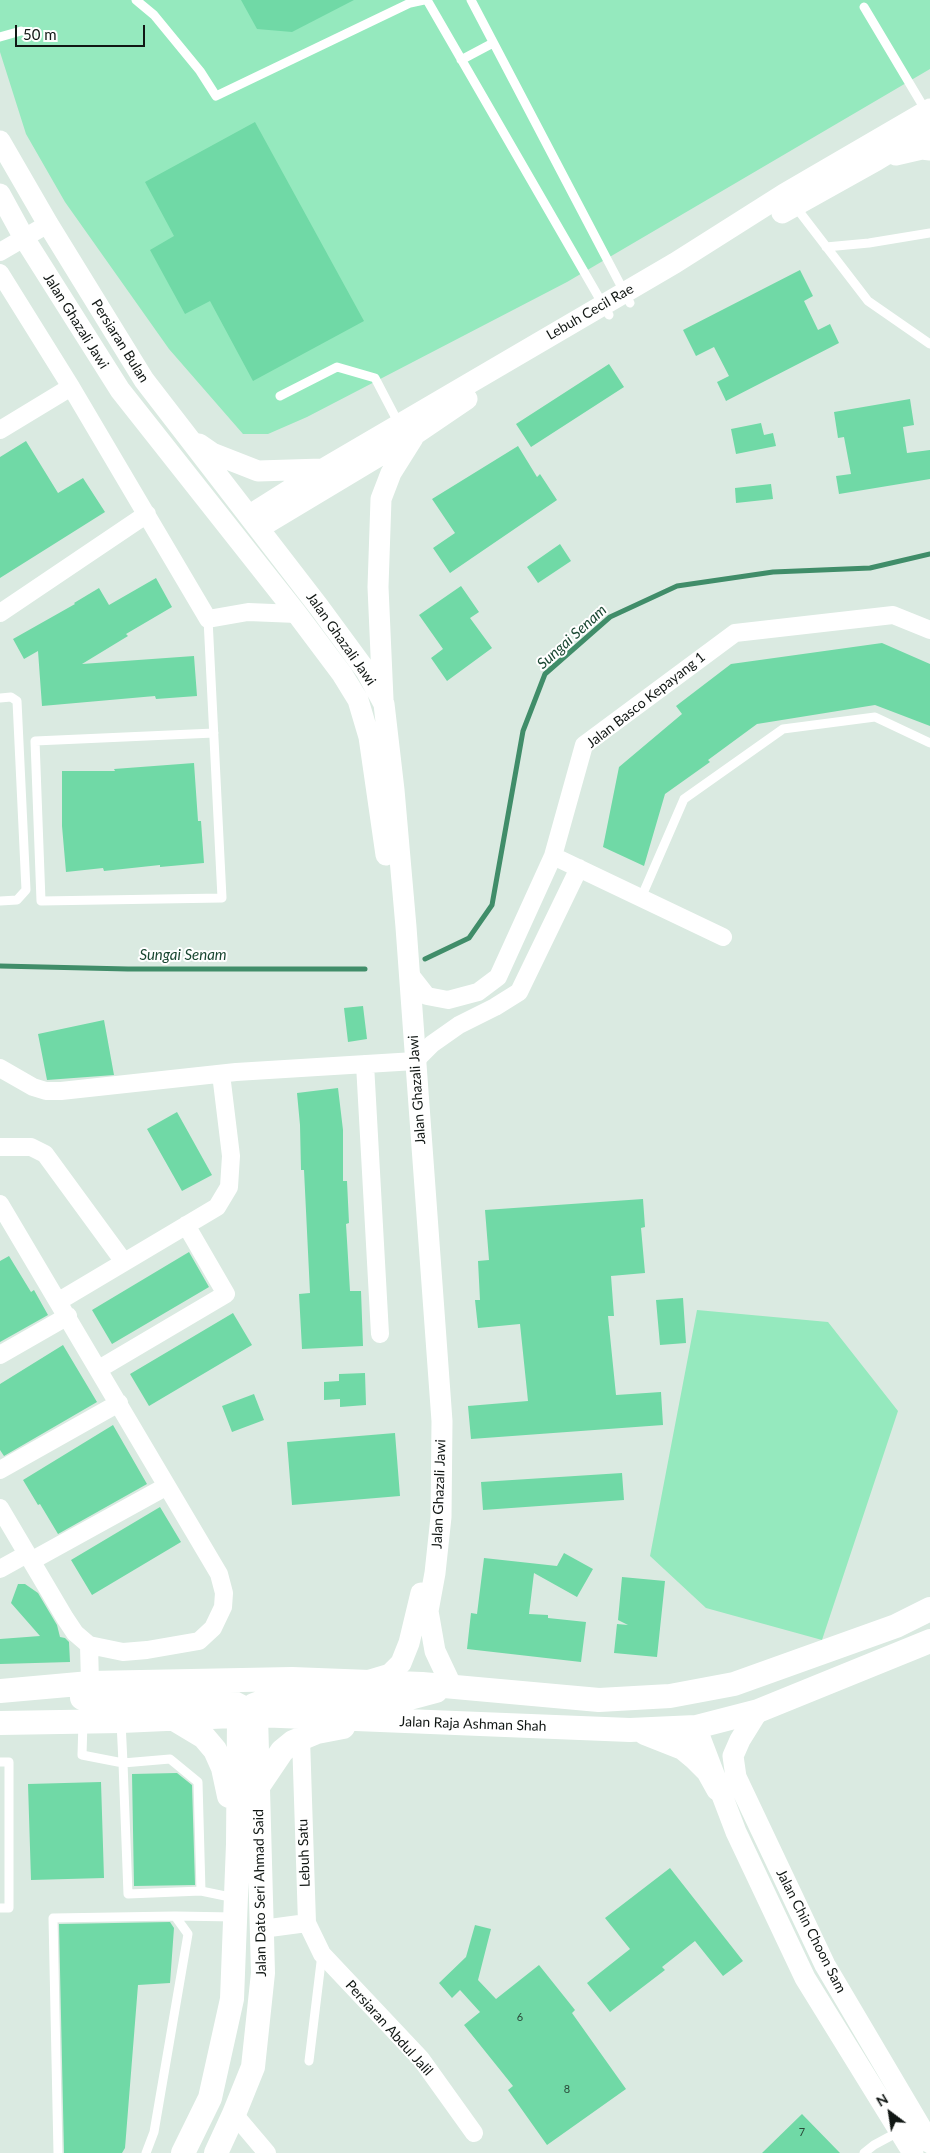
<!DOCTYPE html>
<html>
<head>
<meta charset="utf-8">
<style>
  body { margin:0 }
  #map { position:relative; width:930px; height:2153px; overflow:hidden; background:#daeae1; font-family:Lato,sans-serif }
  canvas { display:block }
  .north { position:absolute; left:865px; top:2088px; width:50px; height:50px; -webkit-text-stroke:4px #fff; paint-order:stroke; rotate:329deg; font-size:14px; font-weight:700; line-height:20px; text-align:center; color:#111714 }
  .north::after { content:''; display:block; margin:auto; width:18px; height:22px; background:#111714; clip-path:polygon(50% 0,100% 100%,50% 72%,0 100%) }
  .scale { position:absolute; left:15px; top:25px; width:130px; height:22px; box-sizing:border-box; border:2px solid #111714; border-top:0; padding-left:6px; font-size:15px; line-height:18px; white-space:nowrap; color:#111714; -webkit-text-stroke:4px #fff; paint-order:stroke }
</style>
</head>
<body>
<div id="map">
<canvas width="930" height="2153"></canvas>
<div class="north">N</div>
<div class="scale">50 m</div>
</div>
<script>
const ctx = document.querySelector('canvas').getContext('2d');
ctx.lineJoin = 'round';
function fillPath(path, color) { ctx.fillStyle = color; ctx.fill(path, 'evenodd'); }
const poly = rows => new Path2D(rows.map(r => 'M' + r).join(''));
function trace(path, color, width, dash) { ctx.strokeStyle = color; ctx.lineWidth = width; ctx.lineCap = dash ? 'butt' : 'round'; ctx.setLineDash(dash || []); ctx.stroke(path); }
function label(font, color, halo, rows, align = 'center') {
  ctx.font = font + ' Lato,sans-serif'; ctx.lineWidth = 4; ctx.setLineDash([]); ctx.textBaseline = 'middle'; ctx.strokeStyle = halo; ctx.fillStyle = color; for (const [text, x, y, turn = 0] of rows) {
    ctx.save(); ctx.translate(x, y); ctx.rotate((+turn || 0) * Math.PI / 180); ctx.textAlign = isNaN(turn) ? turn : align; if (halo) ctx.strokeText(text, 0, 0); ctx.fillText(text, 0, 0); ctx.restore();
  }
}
fillPath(poly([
  [0,0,930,0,930,69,567,282,307,417,268,434,243,434,169,349,65,202,26,134,0,52],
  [697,1310,828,1322,898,1411,822,1640,706,1608,650,1556]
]), '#95e9be');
trace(poly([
  [425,959,469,938,492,905,523,731,545,674,610,617,677,586,773,572,870,568,930,554],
  [0,966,128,969,365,969]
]), '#408d69', 5);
fillPath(poly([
  [241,0,354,0,292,32,257,29],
  [255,122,364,321,253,381,210,301,185,314,150,250,174,236,145,182],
  [800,270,813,296,804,301,818,330,830,324,839,343,726,401,717,382,729,376,714,347,696,356,683,330],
  [609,364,624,387,531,447,516,424],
  [910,399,914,425,903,427,907,453,930,450,930,479,839,494,836,476,851,474,844,437,838,438,834,412],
  [761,423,764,435,773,433,776,446,736,454,731,429],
  [26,441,58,493,83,478,105,512,0,578,0,457],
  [518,446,537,477,540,474,557,500,450,573,433,548,455,533,432,499],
  [771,484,773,499,736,503,735,488],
  [560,544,571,561,538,583,527,567],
  [156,578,172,607,126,634,128,636,82,664,194,656,197,696,156,699,155,696,42,706,38,651,24,659,13,639,75,604,74,603,99,588,109,605],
  [461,586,479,612,470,618,492,648,447,681,431,658,443,649,419,615],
  [882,643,930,664,930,726,875,705,757,724,708,760,710,762,665,794,644,866,603,847,619,767,682,714,676,706,731,664],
  [194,763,198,821,201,821,204,863,160,867,160,865,104,871,103,868,66,872,62,826,62,771,115,771,114,769],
  [363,1006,367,1039,348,1042,344,1008],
  [104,1020,114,1075,47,1080,38,1034],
  [338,1088,343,1130,343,1181,347,1181,349,1223,346,1224,350,1291,361,1291,363,1346,302,1349,299,1294,310,1293,304,1170,301,1170,300,1125,297,1093],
  [177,1112,212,1175,182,1191,147,1129],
  [643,1199,645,1227,641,1228,645,1273,611,1276,614,1316,608,1316,616,1395,661,1392,663,1425,471,1439,468,1406,528,1401,520,1324,478,1328,475,1300,480,1300,478,1261,489,1260,485,1210],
  [189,1252,209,1287,112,1344,92,1310],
  [9,1256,31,1292,34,1290,48,1315,0,1342,0,1261],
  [683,1298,686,1343,660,1345,656,1300],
  [233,1313,252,1345,149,1406,130,1374],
  [63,1345,97,1402,4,1456,0,1450,0,1384],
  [365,1373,366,1405,340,1407,340,1399,324,1400,324,1382,339,1381,339,1374],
  [254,1394,264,1420,232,1432,222,1406],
  [113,1425,147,1484,58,1534,40,1504,38,1505,23,1480],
  [395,1433,400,1496,292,1505,287,1442],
  [622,1473,624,1500,483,1510,481,1482],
  [160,1507,181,1542,92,1595,71,1560],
  [564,1553,593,1569,577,1597,534,1573,529,1614,548,1615,548,1618,586,1622,581,1662,467,1649,471,1613,477,1614,484,1558,557,1566],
  [622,1577,665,1581,657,1657,614,1653,617,1624,628,1625,618,1620],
  [18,1584,25,1584,38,1593,57,1625,60,1637,65,1638,69,1642,70,1662,0,1664,0,1639,40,1636,11,1603],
  [177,1773,192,1785,195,1885,134,1886,132,1774],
  [101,1782,104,1878,31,1880,28,1784],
  [670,1868,743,1961,723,1976,695,1941,662,1967,665,1970,610,2012,587,1983,630,1949,605,1918],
  [170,1922,174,1928,170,1983,138,1985,125,2148,122,2153,64,2153,59,1924],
  [475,1925,491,1929,478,1980,496,1999,539,1965,575,2010,572,2013,626,2089,547,2145,508,2090,513,2086,464,2025,480,2012,460,1990,452,1998,439,1983,466,1957],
  [802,2114,840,2153,762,2153]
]), '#70d9a6');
trace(poly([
  [136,0,154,15,200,71,216,96,410,3,424,0],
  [427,0,609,315],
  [471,0,630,303],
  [864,7,926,111],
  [0,37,21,31],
  [461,60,493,43],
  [795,206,868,301,930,344],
  [826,247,869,243,930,233],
  [280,396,337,367,375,378,399,424],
  [208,619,222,898,41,901,35,741,214,733],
  [0,698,11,697,17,701,26,890,17,900,0,901],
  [641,898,684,799,783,729,875,717,930,743],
  [83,1722,82,1755,123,1763,128,1894,201,1891],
  [121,1722,123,1763,170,1759,198,1782,201,1891,235,1898],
  [0,1762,9,1762,9,1908,0,1908],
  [175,1916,235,1917],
  [309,2061,322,1954],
  [58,2153,53,1918,175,1916,188,1934,154,2132,146,2153],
  [864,2153,874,2145,900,2131]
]), '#fff', 9);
trace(poly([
  [0,252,48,224],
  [0,273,71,387,208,619,248,612,297,614],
  [0,430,71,387],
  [0,613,147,514],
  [553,856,723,937],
  [409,973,427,996,448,1000,478,992,498,977,553,856,584,745,735,633,893,615,930,630],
  [365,1064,380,1334],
  [0,1068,33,1087,46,1091,61,1091,236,1072,415,1061,432,1044,459,1025,495,1007,519,992,579,868],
  [0,1147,31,1147,45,1154,124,1262],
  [0,1204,219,1574,224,1593,223,1607,213,1628,199,1641,147,1650,123,1652,89,1645,75,1633,65,1618,0,1508],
  [59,1301,217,1207,229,1187,231,1156,221,1074],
  [0,1355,68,1316],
  [99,1369,226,1294,186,1225],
  [0,1470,119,1403],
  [31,1561,167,1486],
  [0,1569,27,1554],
  [89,1645,90,1683],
  [301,1738,307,1923,322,1954,421,2059,474,2133],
  [262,1929,307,1923],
  [234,2114,267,2153]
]), '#fff', 18);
trace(poly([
  [0,141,48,224,144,380,319,607,366,671,384,704,394,790,406,927,442,1421,441,1517,435,1573,428,1611,435,1651,452,1687],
  [896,155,922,149,930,150],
  [0,194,24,238,120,390,297,614,342,674,358,700,369,737,386,855],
  [782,213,877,160,930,128],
  [199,444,212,453,258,471,322,469],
  [250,515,323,469,675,263,784,194,930,109],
  [259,528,414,435,467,399],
  [383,699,378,587,381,499,391,473,413,438],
  [370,1680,390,1674,401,1663,409,1643,421,1593],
  [758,1711,740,1740,733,1756,736,1777,825,1965,930,2143],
  [696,1727,736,1832,805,1978,913,2153]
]), '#fff', 21);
trace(poly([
  [0,1691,90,1683,292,1679,422,1684,599,1700,670,1696,734,1684,896,1626,930,1609],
  [82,1698,117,1699,216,1698,230,1701,255,1714],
  [254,1705,262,1702,291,1700,395,1702,436,1691],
  [174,1719,204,1737,215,1750,223,1768,229,1796],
  [0,1723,121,1721,256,1715,630,1730,696,1727,758,1711,930,1641],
  [645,1733,683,1748,695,1758,708,1771,718,1789],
  [257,1788,282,1751,293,1742,317,1732,343,1727],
  [183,2153,210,2098,232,1999,238,1844,239,1717],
  [216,2153,234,2114,253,2067,263,1973,256,1715]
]), '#fff', 24);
label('11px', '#294838', null, [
  ["6",520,2017],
  ["8",567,2089],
  ["7",802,2132]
]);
label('14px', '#111714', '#fff', [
  ["Lebuh Cecil Rae",590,312,-30],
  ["Jalan Ghazali Jawi",76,321,58],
  ["Persiaran Bulan",120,341,58],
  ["Jalan Ghazali Jawi",341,639,55],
  ["Jalan Basco Kepayang 1",646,700,-38],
  ["Jalan Ghazali Jawi",417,1090,-94],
  ["Jalan Ghazali Jawi",439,1494,-88],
  ["Jalan Raja Ashman Shah",473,1724,2],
  ["Lebuh Satu",304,1853,-92],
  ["Jalan Dato Seri Ahmad Said",260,1893,-91],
  ["Jalan Chin Choon Sam",811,1931,63],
  ["Persiaran Abdul Jalil",389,2028,48]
]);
label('italic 15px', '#1a4732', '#fff', [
  ["Sungai Senam",572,637,-42],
  ["Sungai Senam",183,955]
]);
</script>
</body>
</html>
